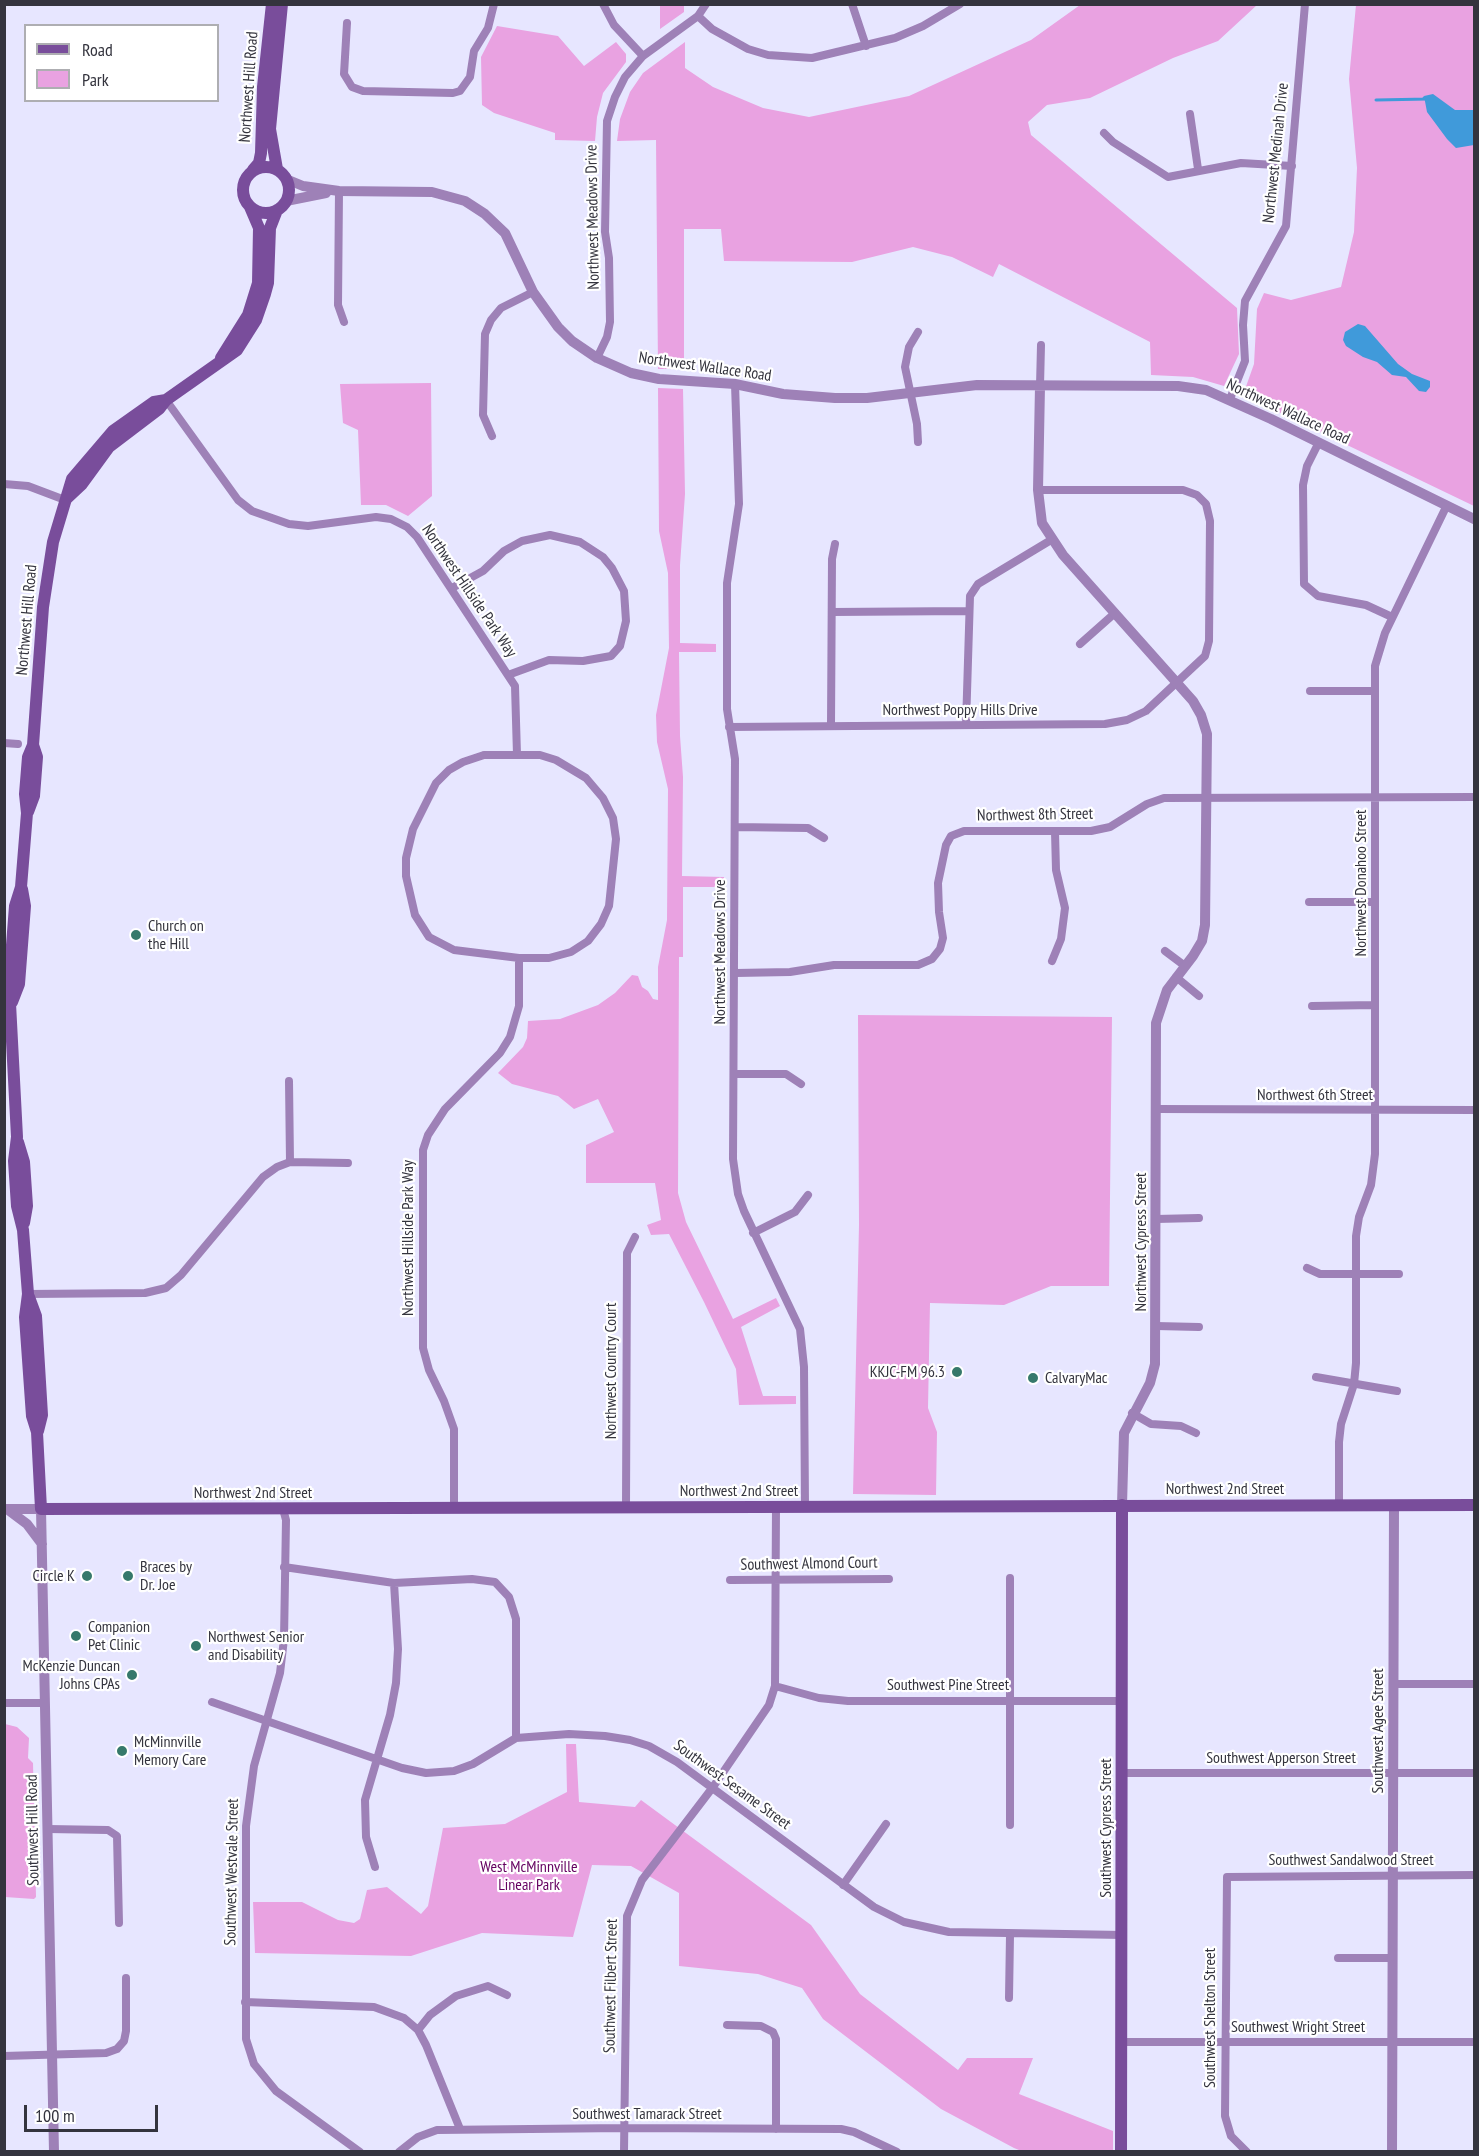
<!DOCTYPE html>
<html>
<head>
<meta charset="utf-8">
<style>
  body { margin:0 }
  #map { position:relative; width:1479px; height:2156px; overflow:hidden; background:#e7e6ff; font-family:"PT Sans Narrow",sans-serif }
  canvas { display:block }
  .frame { position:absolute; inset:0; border:6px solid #34343e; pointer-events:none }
  .legend { position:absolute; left:24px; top:24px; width:195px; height:78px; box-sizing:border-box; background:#fff; border:2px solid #aeaeb2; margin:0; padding:8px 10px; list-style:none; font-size:18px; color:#34343e }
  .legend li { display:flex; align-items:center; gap:12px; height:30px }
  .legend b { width:30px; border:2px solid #aeaeb2 }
  .scale { position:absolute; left:24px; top:2105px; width:134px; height:27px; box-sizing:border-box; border:3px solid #34343e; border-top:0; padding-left:8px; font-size:18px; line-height:21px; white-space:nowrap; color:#34343e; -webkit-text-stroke:4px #fff; paint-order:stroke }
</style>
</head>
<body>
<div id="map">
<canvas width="1479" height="2156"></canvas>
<div class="frame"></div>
<ul class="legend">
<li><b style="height:8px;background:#794d9b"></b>Road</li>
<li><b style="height:16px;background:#e9a2e1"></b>Park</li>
</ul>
<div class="scale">100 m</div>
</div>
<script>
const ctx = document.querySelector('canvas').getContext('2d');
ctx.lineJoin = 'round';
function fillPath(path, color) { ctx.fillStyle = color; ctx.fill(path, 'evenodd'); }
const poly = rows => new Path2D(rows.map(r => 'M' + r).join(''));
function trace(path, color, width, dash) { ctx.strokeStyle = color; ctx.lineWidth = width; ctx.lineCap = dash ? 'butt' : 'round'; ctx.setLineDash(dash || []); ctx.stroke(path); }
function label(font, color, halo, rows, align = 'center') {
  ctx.font = font + ' "PT Sans Narrow",sans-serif'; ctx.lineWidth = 4.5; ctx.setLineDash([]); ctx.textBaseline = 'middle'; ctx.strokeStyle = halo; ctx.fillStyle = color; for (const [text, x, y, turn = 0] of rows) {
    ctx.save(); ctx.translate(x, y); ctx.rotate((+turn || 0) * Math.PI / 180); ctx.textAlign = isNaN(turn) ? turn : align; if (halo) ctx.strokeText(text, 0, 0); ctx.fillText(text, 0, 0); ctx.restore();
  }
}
fillPath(poly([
  [660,5,684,5,684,12,660,29],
  [1080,5,1257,5,1218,41,1173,58,1090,98,1047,105,1028,122,1031,135,1237,308,1239,354,1224,386,1193,377,1151,375,1150,342,999,264,993,277,952,257,913,247,852,262,724,261,721,229,684,229,684,369,658,369,656,140,617,141,620,119,630,92,643,73,685,42,685,68,713,87,763,108,809,117,909,96,1031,40],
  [1356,5,1474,5,1474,506,1243,395,1254,364,1257,309,1264,293,1291,300,1341,287,1354,232,1357,168,1349,79],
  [497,26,558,36,584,66,616,42,626,54,626,62,603,93,597,117,595,141,555,140,555,133,494,113,482,105,481,57],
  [431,383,432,496,408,516,386,505,361,505,358,430,343,423,340,384],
  [658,388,683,389,685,494,680,565,680,643,716,644,716,652,679,652,680,736,683,777,682,876,724,877,724,887,683,887,683,957,679,957,678,1193,686,1222,733,1319,776,1298,780,1306,741,1327,763,1396,796,1396,796,1404,739,1405,736,1369,704,1302,669,1234,651,1235,647,1225,661,1220,655,1183,586,1183,586,1145,614,1132,598,1099,574,1109,558,1096,512,1084,498,1073,523,1047,527,1038,528,1021,560,1019,598,1005,615,993,632,975,638,976,642,987,648,991,653,999,658,1000,658,967,667,920,668,789,657,742,656,715,669,648,668,573,659,531],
  [858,1015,1112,1017,1109,1286,1051,1286,1004,1305,930,1303,928,1408,937,1432,936,1495,853,1494,859,1225],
  [5,1724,17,1727,29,1738,28,1758,33,1763,36,1897,34,1899,5,1897],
  [566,1744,576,1744,579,1802,635,1807,641,1800,811,1925,860,1994,958,2070,967,2058,1033,2058,1019,2094,1113,2131,1113,2151,1024,2152,1014,2148,941,2109,823,2019,802,1988,758,1974,679,1966,679,1893,631,1866,592,1865,573,1937,482,1933,411,1956,255,1953,253,1902,302,1902,338,1920,354,1923,360,1919,367,1890,387,1887,421,1914,428,1906,443,1828,505,1824,567,1792]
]), '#e9a2e1');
fillPath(poly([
  [1433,94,1455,110,1474,110,1474,145,1456,148,1447,139,1427,112,1424,96],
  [1358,324,1365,326,1398,364,1412,374,1430,381,1430,387,1426,392,1419,391,1406,377,1392,375,1377,362,1363,357,1346,346,1343,340,1345,332]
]), '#409ada');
trace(poly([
  [1376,100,1428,99,1424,98]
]), '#409ada', 3);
trace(poly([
  [603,4,614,25,643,56],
  [852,4,866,46],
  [698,16,712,29,748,49,768,55,812,58,895,38,923,26,960,4],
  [347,23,344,74,352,87,363,91,453,93,460,91,470,77,474,51,488,28,494,4],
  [1190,114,1198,169],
  [1104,133,1113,142,1168,177,1241,163,1292,166],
  [339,191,338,305,344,322],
  [597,358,607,337,610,322,609,258,605,232,607,121,615,97,625,77,643,56,698,16,706,4],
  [735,384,739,504,727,583,727,709,735,759,733,1159,738,1194,744,1211,800,1329,804,1367,805,1507],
  [1040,386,1041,345],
  [1230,399,1245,361,1243,325,1245,301,1286,226,1305,4],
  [166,400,238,500,252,511,289,524,308,526,376,517,391,519,407,527,417,537,515,686,517,755],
  [492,436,483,415,485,334,491,320,501,308,533,292],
  [918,442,917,424,905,367,909,347,918,332],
  [1319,442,1307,466,1303,485,1304,584,1318,596,1366,605,1392,617],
  [4,484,28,486,65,500],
  [452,588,483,571,504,551,522,541,550,535,580,542,603,557,612,568,624,591,626,621,620,646,611,656,583,661,549,660,508,675],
  [832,612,968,611],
  [1080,644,1115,613],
  [1310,691,1374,691],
  [831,725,832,559,835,544],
  [966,725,970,596,978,584,1051,540],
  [729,727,1105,724,1127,720,1146,711,1205,656,1209,641,1210,521,1206,504,1197,495,1183,490,1038,490],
  [4,743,18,744],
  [484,755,540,755,556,760,586,778,603,798,613,818,616,839,609,906,601,924,588,941,571,952,549,958,519,958,454,950,429,937,415,915,406,876,406,858,413,829,436,783,449,770,463,762,484,755],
  [735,827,808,828,824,838],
  [1309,902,1375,902],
  [1165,951,1185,966],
  [1052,961,1061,939,1065,908,1056,870,1055,832],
  [736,973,790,972,834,965,918,965,932,959,940,949,943,938,939,912,938,883,946,845,951,836,964,831,1091,831,1110,827,1147,804,1164,798,1474,797],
  [1176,977,1199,996],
  [1312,1006,1375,1005],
  [734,1074,786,1074,801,1084],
  [289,1081,290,1162],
  [1156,1109,1474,1110],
  [1156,1219,1199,1218],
  [753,1233,795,1212,808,1195],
  [1307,1268,1320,1274,1399,1274],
  [28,1294,145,1293,166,1288,181,1275,263,1177,277,1167,290,1162,348,1163],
  [1156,1326,1199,1327],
  [1316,1377,1397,1391],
  [1132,1413,1151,1424,1181,1426,1196,1433],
  [1339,1505,1339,1442,1341,1424,1354,1384,1356,1363,1356,1236,1359,1217,1371,1185,1375,1154,1375,666,1385,633,1447,505],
  [454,1508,454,1429,444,1401,429,1370,423,1348,423,1150,428,1135,445,1109,500,1053,510,1037,519,1006,519,958],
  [626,1508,627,1253,635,1237],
  [283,1509,286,1520,284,1639,280,1673,254,1766,246,1826,246,2039,254,2064,276,2091,360,2152],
  [284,1567,394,1583,472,1579,495,1582,509,1597,516,1619,516,1738],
  [1010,1578,1010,1825],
  [730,1580,889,1579],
  [1393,1684,1474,1684],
  [775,1686,819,1698,848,1701,1123,1701],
  [212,1702,402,1768,426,1773,454,1771,473,1764,516,1738,569,1734,605,1736,630,1740,649,1746,677,1762,874,1907,904,1922,949,1932,1123,1935],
  [4,1703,45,1703],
  [1123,1773,1474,1773],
  [48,1829,108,1830,117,1836,119,1923],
  [375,1867,366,1837,365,1800,390,1715,396,1683,398,1649,394,1583],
  [843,1885,886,1824],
  [1338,1958,1393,1958],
  [1009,1998,1010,1935],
  [245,2002,374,2007,404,2018,418,2030,426,2045,460,2129],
  [727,2025,761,2026,773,2032,776,2039,776,2129],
  [418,2030,430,2015,456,1996,488,1986,507,1995],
  [1121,2042,1474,2042],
  [4,2056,106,2053,117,2049,124,2041,126,2031,126,1978],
  [399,2152,418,2137,437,2130,624,2128,841,2129,854,2132,897,2152],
  [624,2152,627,1916,642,1880,713,1787,769,1705,775,1686,776,1507],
  [1247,2152,1231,2136,1225,2116,1227,1877,1474,1875]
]), '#9e81b7', 8);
trace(poly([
  [286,179,303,186,339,191,432,192,465,201,485,214,505,233,533,292,558,327,572,341,597,358,631,373,659,379,735,384,783,394,835,398,867,398,977,385,1178,386,1206,390,1271,419,1474,519],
  [286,201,326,193],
  [1040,386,1038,490,1042,523,1063,555,1193,701,1201,715,1207,734,1205,925,1202,941,1193,956,1167,990,1156,1023,1155,1364,1150,1383,1124,1433,1122,1505],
  [4,1509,41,1509,54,2152],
  [7,1509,27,1524,42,1544],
  [1392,2152,1394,1505]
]), '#9e81b7', 10);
trace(poly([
  '243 190a23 23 0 1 1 46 0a23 23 0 1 1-46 0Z',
  [277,169,270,129,282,4],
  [253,170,259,163,261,153,263,87,272,4],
  [221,358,248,315,258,283,259,228,250,207],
  [166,400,154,402,113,431,72,479,53,542,43,607,33,745,28,757,25,794,27,813,21,887,15,906,9,984,17,1137,14,1161,17,1206,23,1230,28,1294,25,1317,32,1416,37,1432,41,1509,1474,1505],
  [66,499,82,484,109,447,159,409,166,400,237,350,256,320,265,294,268,283,270,228,277,210],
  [28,812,34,796,37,757,33,745],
  [12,1002,19,984,25,906,22,889],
  [18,1142,24,1162,27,1206,24,1223],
  [29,1297,36,1316,42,1415,38,1431],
  [1121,2152,1122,1505]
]), '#794d9b', 12);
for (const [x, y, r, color] of [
  [136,935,6,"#36796b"],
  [957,1372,6,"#36796b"],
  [1033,1378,6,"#36796b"],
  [87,1576,6,"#36796b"],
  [128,1576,6,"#36796b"],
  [76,1636,6,"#36796b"],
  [196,1646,6,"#36796b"],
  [132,1675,6,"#36796b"],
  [122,1751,6,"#36796b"]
]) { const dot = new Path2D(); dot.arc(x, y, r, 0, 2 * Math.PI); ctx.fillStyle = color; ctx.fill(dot); trace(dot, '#fff', 2); }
label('16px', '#34343e', '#fff', [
  ["Northwest Hill Road",249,87,-86],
  ["Northwest Medinah Drive",1276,153,-84],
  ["Northwest Meadows Drive",593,217,-91],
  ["Northwest Wallace Road",705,367,8],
  ["Northwest Wallace Road",1288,412,25],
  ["Northwest Hillside Park Way",469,591,56],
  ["Northwest Hill Road",27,620,-85],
  ["Northwest Poppy Hills Drive",960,710],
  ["Northwest 8th Street",1035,815,-1],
  ["Northwest Donahoo Street",1361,883,-90],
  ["Northwest Meadows Drive",720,952,-90],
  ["Northwest 6th Street",1315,1095],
  ["Northwest Hillside Park Way",408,1238,-90],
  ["Northwest Cypress Street",1141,1242,-90],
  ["Northwest Country Court",611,1371,-90],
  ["Northwest 2nd Street",1225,1489],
  ["Northwest 2nd Street",739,1491],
  ["Northwest 2nd Street",253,1493],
  ["Southwest Almond Court",809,1564,-1],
  ["Southwest Pine Street",948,1685],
  ["Southwest Agee Street",1378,1731,-90],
  ["Southwest Apperson Street",1281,1758],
  ["Southwest Sesame Street",732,1785,36],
  ["Southwest Cypress Street",1106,1828,-90],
  ["Southwest Hill Road",33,1830,-91],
  ["Southwest Sandalwood Street",1351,1860],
  ["Southwest Westvale Street",232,1872,-89],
  ["Southwest Filbert Street",611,1986,-89],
  ["Southwest Shelton Street",1210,2018,-90],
  ["Southwest Wright Street",1298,2027],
  ["Southwest Tamarack Street",647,2114]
]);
label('16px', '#34343e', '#fff', [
  ["Church on",148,926],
  ["the Hill",148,944],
  ["KKJC-FM 96.3",945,1372,"right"],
  ["CalvaryMac",1045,1378],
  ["Braces by",140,1567],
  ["Dr. Joe",140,1585],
  ["Circle K",75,1576,"right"],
  ["Companion",88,1627],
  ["Pet Clinic",88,1645],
  ["Northwest Senior",208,1637],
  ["and Disability",208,1655],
  ["McKenzie Duncan",120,1666,"right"],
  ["Johns CPAs",120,1684,"right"],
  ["McMinnville",134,1742],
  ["Memory Care",134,1760]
], 'left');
label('16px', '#640160', '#fff', [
  ["West McMinnville",529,1867],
  ["Linear Park",529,1885]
]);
</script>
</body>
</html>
